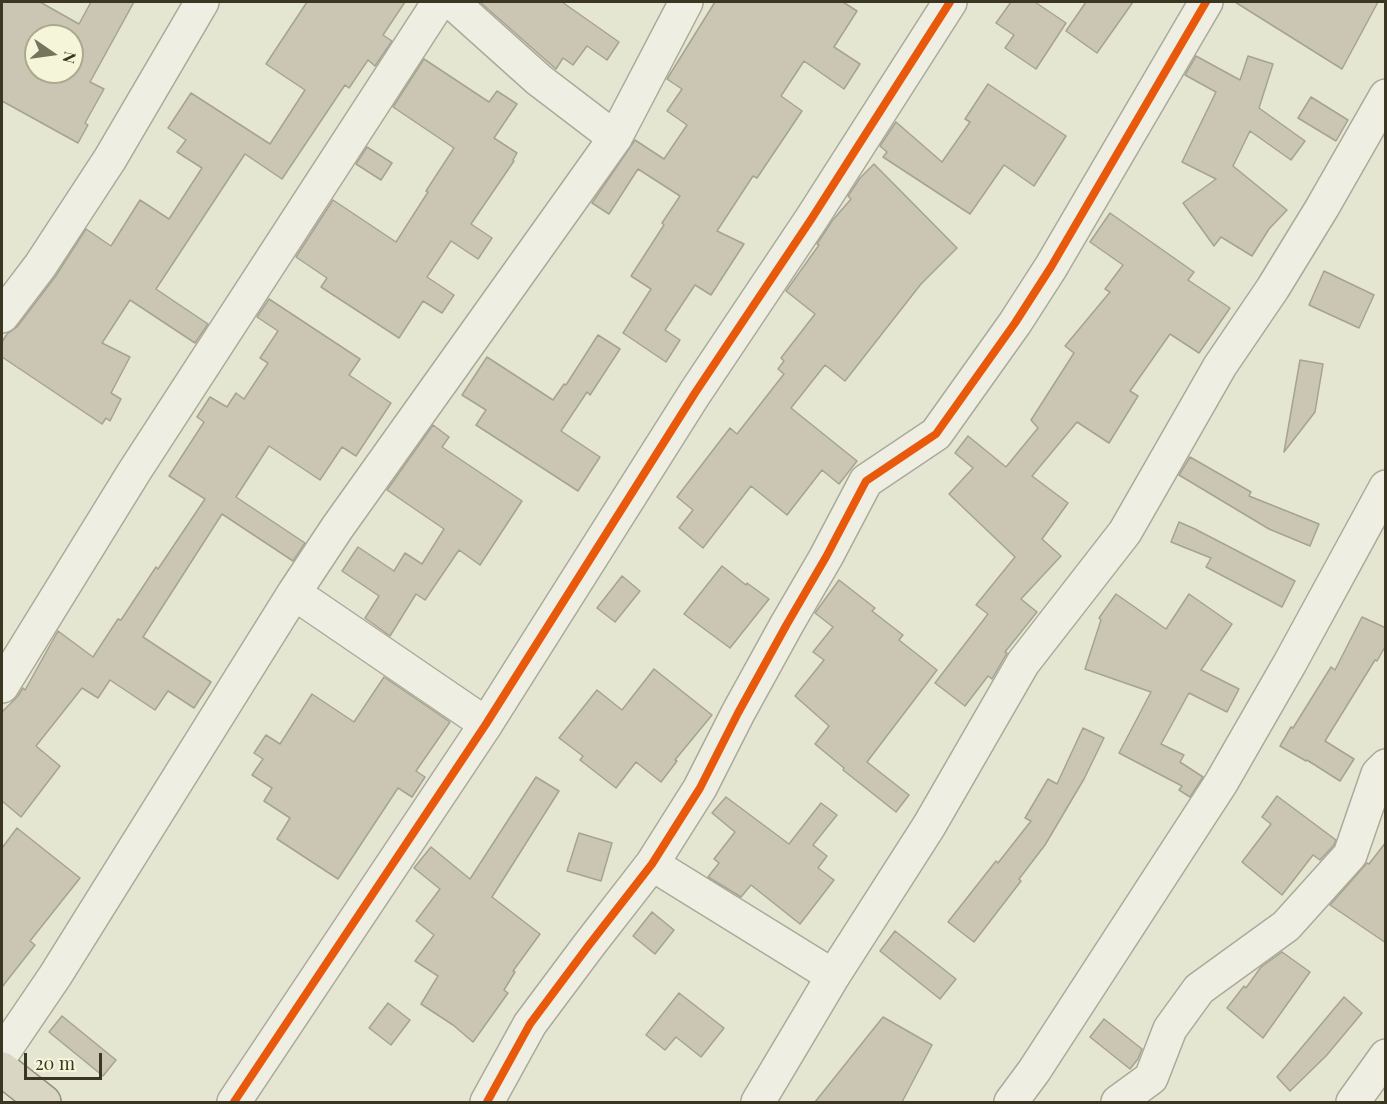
<!DOCTYPE html>
<html>
<head>
<meta charset="utf-8">
<style>
  body { margin:0 }
  #map { position:relative; width:1387px; height:1104px; overflow:hidden; background:#e5e6d2; font-family:"Playfair Display",serif }
  canvas { display:block }
  .frame { position:absolute; inset:0; border:3px solid #3b3621; pointer-events:none }
  .north { position:absolute; left:24px; top:24px; width:60px; height:60px; box-sizing:border-box; background:#f5f5d9; border:2px solid #aba98f; border-radius:50%; rotate:103deg; font-size:16px; font-weight:700; line-height:24px; text-align:center; color:#3b3621 }
  .north::after { content:''; display:block; margin:auto; width:21px; height:27px; background:#76745f; clip-path:polygon(50% 0,100% 100%,50% 72%,0 100%) }
  .scale { position:absolute; left:24px; top:1053px; width:78px; height:27px; box-sizing:border-box; border:3px solid #3b3621; border-top:0; padding-left:8px; font-size:18px; line-height:21px; white-space:nowrap; color:#3b3621; -webkit-text-stroke:4px #f5f5d9; paint-order:stroke }
</style>
</head>
<body>
<div id="map">
<canvas width="1387" height="1104"></canvas>
<div class="frame"></div>
<div class="north">N</div>
<div class="scale">20 m</div>
</div>
<script>
const ctx = document.querySelector('canvas').getContext('2d');
ctx.lineJoin = 'round';
function fillPath(path, color) { ctx.fillStyle = color; ctx.fill(path, 'evenodd'); }
const poly = rows => new Path2D(rows.map(r => 'M' + r).join(''));
function trace(path, color, width, dash) { ctx.strokeStyle = color; ctx.lineWidth = width; ctx.lineCap = dash ? 'butt' : 'round'; ctx.setLineDash(dash || []); ctx.stroke(path); }
const building = poly([
  [2,2,40,2,79,24,91,2,134,2,90,82,104,89,85,123,88,125,78,143,2,101,2,2],
  [36,36,72,36,72,72,36,72,36,36],
  [307,2,405,2,383,35,392,41,375,66,368,60,349,88,345,85,282,179,245,154,156,289,208,324,195,343,130,300,102,343,130,357,111,393,121,399,110,421,106,418,102,424,2,357,2,342,7,334,17,327,55,277,86,229,111,246,140,200,169,219,202,168,177,152,186,140,168,128,191,93,270,144,305,90,266,64,307,2],
  [480,2,562,2,619,42,607,60,587,46,573,65,563,58,556,69,480,2],
  [715,2,843,2,857,11,834,47,860,64,844,89,804,61,781,96,802,111,757,178,753,176,717,231,744,244,711,295,695,285,665,330,680,340,666,362,623,333,651,289,631,276,664,225,662,223,680,196,638,169,609,214,592,203,635,140,664,159,687,125,667,111,682,89,667,79,715,2],
  [1011,2,1035,2,1066,23,1036,69,1005,48,1014,35,996,23,1011,2],
  [1086,2,1133,2,1097,53,1066,31,1086,2],
  [1235,2,1378,2,1342,69,1235,2],
  [1196,56,1240,80,1248,56,1273,64,1259,108,1305,141,1291,160,1250,131,1233,166,1287,210,1269,229,1252,256,1221,237,1214,246,1183,203,1216,179,1182,162,1216,92,1185,75,1196,56],
  [424,59,489,102,497,91,517,104,494,138,517,153,513,160,514,161,471,224,492,238,478,259,451,241,427,277,454,295,442,313,423,301,399,338,321,287,327,278,296,257,333,200,396,242,428,192,426,191,454,148,393,107,424,59],
  [988,84,1066,136,1034,186,1004,165,970,214,883,157,887,152,880,146,896,122,942,162,970,122,965,119,988,84],
  [1311,97,1348,120,1336,141,1298,118,1311,97],
  [367,147,392,163,381,180,356,164,367,147],
  [874,164,957,248,921,284,845,381,825,365,791,408,857,461,839,484,822,470,787,515,751,486,703,548,679,528,693,510,677,497,730,428,737,434,784,374,778,369,784,361,781,358,815,314,786,291,819,245,817,244,832,221,851,199,848,196,860,178,874,164],
  [1110,213,1194,272,1188,280,1230,308,1199,353,1170,334,1130,391,1138,396,1109,443,1077,422,1032,476,1068,503,1042,539,1061,556,1021,599,1037,612,1005,652,1007,653,992,679,988,676,965,706,935,683,988,614,976,605,1015,557,949,494,973,468,955,453,968,436,1006,467,1038,428,1031,420,1074,353,1065,346,1110,292,1105,289,1123,265,1090,242,1110,213],
  [1324,271,1374,295,1359,328,1309,305,1324,271],
  [269,299,360,359,349,375,391,403,356,456,342,447,320,480,269,446,236,497,305,543,293,561,222,514,143,637,211,682,194,708,168,691,155,710,110,680,98,698,82,688,36,746,60,766,21,817,2,801,2,712,18,696,23,688,25,690,58,631,93,657,118,619,121,620,156,567,158,569,205,499,169,476,204,422,197,417,210,397,227,407,236,393,244,399,268,363,260,358,278,331,257,317,269,299],
  [598,335,620,349,590,395,587,392,561,431,600,457,578,491,476,425,486,410,462,395,487,357,553,400,564,384,566,385,598,335],
  [1300,360,1323,364,1315,412,1284,452,1300,360],
  [433,425,449,437,442,447,522,501,480,565,459,550,425,600,416,594,390,636,365,618,379,596,342,571,358,547,394,571,405,553,422,564,444,529,387,490,433,425],
  [1190,457,1251,492,1249,496,1319,524,1310,546,1269,529,1179,475,1190,457],
  [1179,522,1195,529,1295,581,1282,607,1206,567,1211,558,1171,542,1179,522],
  [722,566,746,585,747,583,769,599,730,648,684,614,722,566],
  [622,576,640,591,615,622,597,608,622,576],
  [839,580,875,608,872,611,903,635,899,640,937,670,867,762,909,795,896,812,843,770,844,768,815,744,829,726,795,696,824,660,813,652,833,627,815,613,839,580],
  [1116,594,1166,629,1189,594,1232,624,1201,670,1239,689,1227,712,1189,693,1161,744,1184,755,1180,762,1203,777,1190,797,1179,790,1182,786,1119,753,1151,692,1085,669,1101,620,1099,618,1116,594],
  [1362,617,1386,628,1386,645,1377,661,1375,660,1325,741,1354,759,1340,781,1307,760,1306,761,1280,746,1291,727,1293,728,1331,667,1335,670,1362,617],
  [654,669,712,715,675,760,677,761,661,782,636,762,616,788,580,760,583,756,559,738,597,690,622,710,654,669],
  [384,677,450,722,416,771,425,777,412,797,398,788,338,879,277,839,290,818,264,801,272,788,252,775,263,759,254,753,266,735,280,744,312,694,354,722,384,677],
  [1083,728,1104,738,1084,779,1045,845,1019,879,1021,881,974,942,948,922,996,861,998,863,1031,821,1025,818,1048,779,1057,784,1083,728],
  [536,777,559,791,492,897,540,934,513,971,515,972,504,990,508,993,473,1042,453,1025,421,1004,438,976,415,961,434,935,416,921,440,889,414,868,431,847,470,879,536,777],
  [1277,796,1336,840,1334,845,1320,860,1313,855,1282,895,1242,862,1271,824,1262,817,1277,796],
  [726,797,789,844,821,803,837,815,813,845,827,856,818,868,834,880,800,924,751,885,741,897,708,877,719,863,714,859,735,832,712,813,726,797],
  [17,828,80,878,30,941,35,945,2,987,2,848,17,828],
  [579,833,612,843,601,881,567,871,579,833],
  [1386,842,1386,943,1330,905,1367,863,1369,864,1386,842],
  [652,912,674,930,655,954,633,936,652,912],
  [895,931,956,979,940,999,880,951,895,931],
  [1282,952,1310,972,1263,1038,1227,1008,1244,986,1246,988,1261,967,1282,952],
  [679,993,724,1028,701,1057,676,1037,665,1050,646,1035,679,993],
  [1344,997,1362,1013,1326,1056,1290,1091,1277,1077,1344,997],
  [388,1003,410,1020,391,1045,369,1028,388,1003],
  [62,1016,116,1060,103,1076,49,1032,62,1016],
  [883,1017,932,1045,902,1102,815,1102,883,1017],
  [1104,1019,1142,1049,1138,1059,1130,1069,1090,1037,1104,1019]
]);
fillPath(building, '#cac6b3');
trace(building, '#a6a391', 1.5);
const minor = poly([
  [452,2,539,80,615,138],
  [2,316,40,266,110,159,202,2],
  [294,593,486,724],
  [2,686,134,472,439,2],
  [652,864,833,976],
  [2,1054,55,976,294,593,337,528,615,138,686,2],
  [234,1102,486,724,695,393,812,218,950,2],
  [487,1102,530,1024,589,945,652,864,700,788,738,713,787,624,826,557,866,481,936,434,1015,323,1051,267,1206,2],
  [758,1102,833,976,929,826,1023,663,1125,532,1220,366,1273,288,1322,208,1386,96],
  [1011,1102,1034,1071,1221,783,1290,663,1386,487],
  [1118,1102,1151,1078,1170,1029,1199,989,1286,926,1350,855,1378,774,1386,766],
  [1353,1102,1386,1056]
]);
const highway = poly([
  [2,1069,44,1102]
]);
trace(minor, '#abaa9a', 36);
trace(highway, '#919081', 36);
trace(minor, '#eeeee3', 33);
trace(highway, '#d9d7c3', 33);
trace(poly([
  [234,1102,486,724,695,393,812,218,950,2],
  [487,1102,530,1024,589,945,652,864,700,788,738,713,787,624,826,557,866,481,936,434,1015,323,1051,267,1206,2]
]), '#e8590c', 8);
</script>
</body>
</html>
